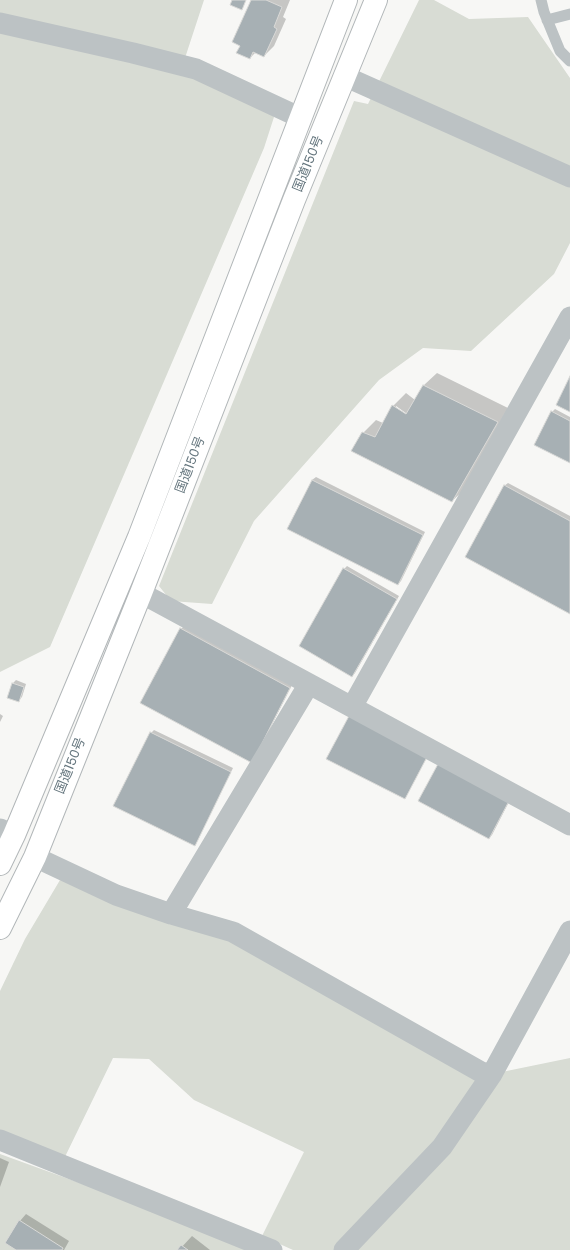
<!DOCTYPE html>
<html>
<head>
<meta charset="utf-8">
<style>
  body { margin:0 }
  canvas { display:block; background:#f7f7f5 }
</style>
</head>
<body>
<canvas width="570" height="1250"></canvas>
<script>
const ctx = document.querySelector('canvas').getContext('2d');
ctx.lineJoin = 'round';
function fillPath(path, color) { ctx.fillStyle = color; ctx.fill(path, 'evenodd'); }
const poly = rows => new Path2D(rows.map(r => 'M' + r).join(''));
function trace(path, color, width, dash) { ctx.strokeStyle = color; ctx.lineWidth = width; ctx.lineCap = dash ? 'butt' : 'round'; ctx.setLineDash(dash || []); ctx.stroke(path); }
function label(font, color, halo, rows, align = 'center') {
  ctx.font = font + ' Poppins,"Noto Sans JP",sans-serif'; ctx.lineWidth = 4; ctx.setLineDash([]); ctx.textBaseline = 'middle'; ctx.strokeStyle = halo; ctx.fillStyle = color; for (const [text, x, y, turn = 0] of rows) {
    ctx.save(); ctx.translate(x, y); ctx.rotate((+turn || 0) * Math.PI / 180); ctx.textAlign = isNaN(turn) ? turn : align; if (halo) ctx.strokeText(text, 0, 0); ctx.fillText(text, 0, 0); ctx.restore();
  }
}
fillPath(poly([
  [0,0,204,0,185,58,272,111,274,117,264,148,50,647,0,672],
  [419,0,434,0,469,19,528,17,570,78,570,243,554,274,471,351,423,348,379,380,254,521,212,604,171,601,159,586,354,101,368,104],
  [60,880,245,939,492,1074,570,1058,570,1250,293,1250,262,1236,304,1152,194,1100,149,1059,113,1058,61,1165,0,1132,0,991,25,939],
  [0,1154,146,1207,250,1250,0,1250]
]), '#d8dcd4');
fillPath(poly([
  [252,0,290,0,283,17,286,19,274,46,264,56,256,52,250,58,241,46],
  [437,373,510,409,465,489,452,501,363,433,376,420,383,423,393,406,406,393,415,400,424,385],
  [396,406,410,416,396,409],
  [555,409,570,417,570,462,552,412],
  [316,477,425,532,401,581,398,584,288,529,312,480],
  [508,483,570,516,570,612,504,486],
  [347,566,399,596,355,673,352,676,344,569],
  [184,626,292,685,255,758,181,629],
  [16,680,26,684,22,697,19,700,13,683],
  [0,714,3,716,0,722],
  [154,730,233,768,197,841,194,845,151,733],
  [442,761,511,798,492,835,489,838],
  [0,1158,9,1162,0,1187],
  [26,1214,69,1241,64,1250,18,1250,20,1221],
  [192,1236,210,1250,179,1250]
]), '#0003');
const building = poly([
  [232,0,246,0,242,10,230,5,232,0],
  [251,0,266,0,282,7,274,27,277,29,264,57,253,52,250,59,236,53,240,46,232,42,251,0],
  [570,376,570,412,556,405,570,376],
  [423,385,498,422,452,502,351,451,362,432,375,437,392,405,406,414,423,385],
  [551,411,570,421,570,463,534,445,551,411],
  [312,480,423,535,398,585,287,529,312,480],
  [504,485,570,521,570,614,465,557,504,485],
  [343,568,397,599,352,677,299,646,343,568],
  [180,628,290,688,252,763,140,703,180,628],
  [12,683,24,687,19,702,7,698,12,683],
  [349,716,427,757,405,799,326,759,349,716],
  [150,732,231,772,195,846,113,806,150,732],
  [438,764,509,801,489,839,418,801,438,764],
  [19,1220,63,1248,62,1250,16,1250,5,1243,19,1220],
  [181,1245,188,1250,177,1250,181,1245]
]);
fillPath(building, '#a7b0b4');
trace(building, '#d9d9d7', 1);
const highway = poly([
  [0,864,14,835,139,537,346,0],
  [0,928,35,857,141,593,294,200,376,0]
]);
trace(highway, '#b2b7b9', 24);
trace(poly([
  [541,0,544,12,560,51,570,61],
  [547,20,570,14]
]), '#bcc2c4', 11);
trace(poly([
  [0,23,133,53,196,69,301,118],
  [344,76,570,177],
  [141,593,570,825],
  [352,707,570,317],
  [0,829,14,835],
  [35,857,116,895,171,914,233,932,481,1072,492,1074],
  [171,914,309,684],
  [0,1140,272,1250],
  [344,1250,442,1147,492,1074,570,931]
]), '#bcc2c4', 21);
trace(highway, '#fff', 22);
label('13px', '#65767e', '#fff', [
  ["国道150号",309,164,-68],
  ["国道150号",191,465,-69],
  ["国道150号",71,766,-68]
]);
</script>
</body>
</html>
